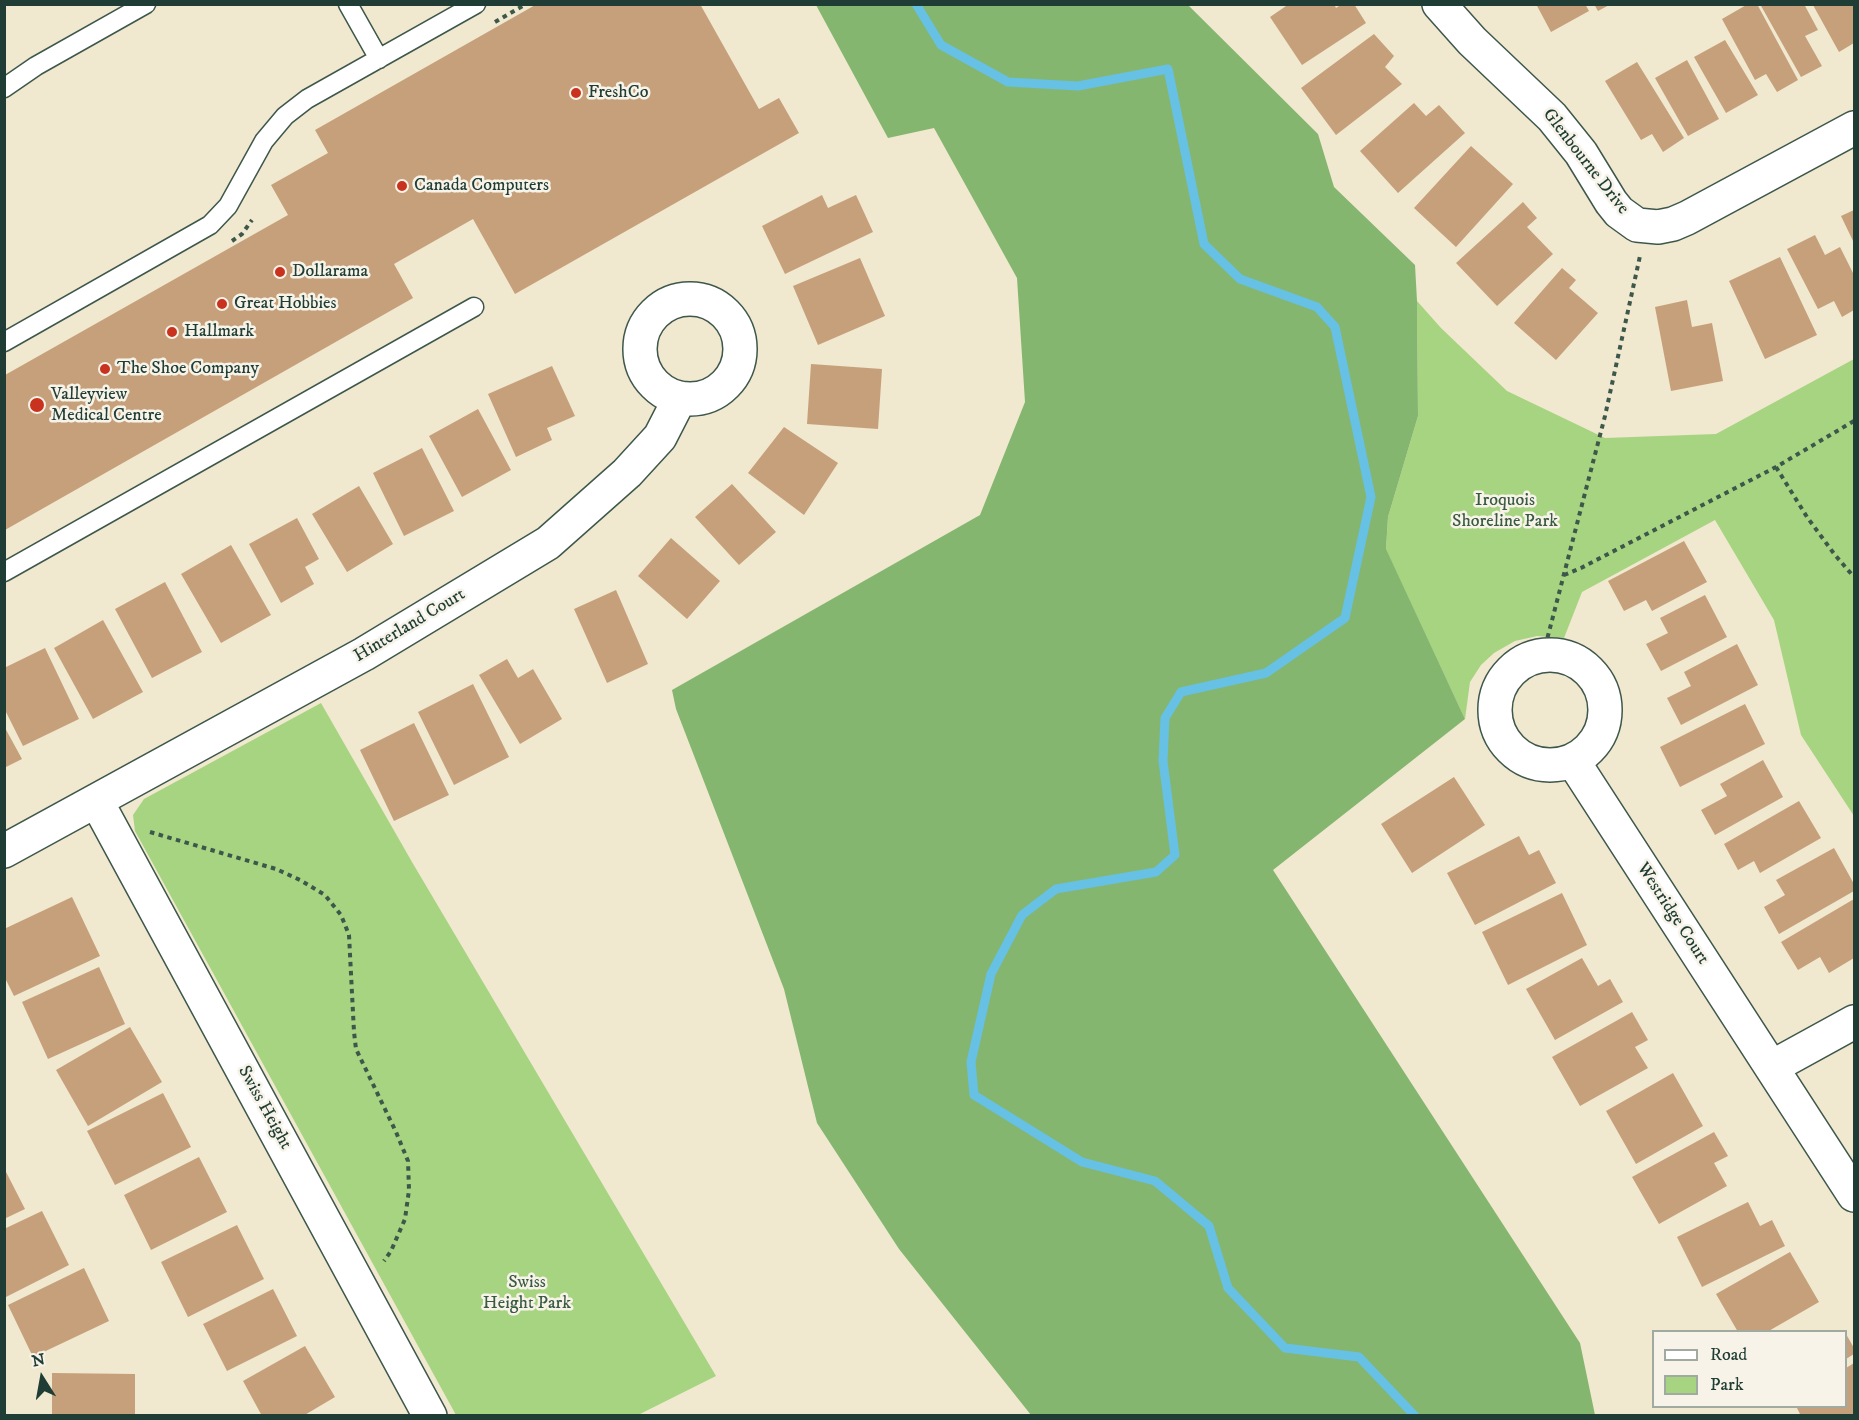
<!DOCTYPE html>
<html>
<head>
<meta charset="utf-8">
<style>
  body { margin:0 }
  #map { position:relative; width:1859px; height:1420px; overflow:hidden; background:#f0e8cf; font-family:"IM FELL DW Pica",serif }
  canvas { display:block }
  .frame { position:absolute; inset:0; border:6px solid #1f3d34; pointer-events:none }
  .legend { position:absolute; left:1652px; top:1330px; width:195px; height:78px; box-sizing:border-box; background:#f7f3e8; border:2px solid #a1aaa0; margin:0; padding:8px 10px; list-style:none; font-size:18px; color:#1f3d34 }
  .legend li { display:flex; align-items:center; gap:12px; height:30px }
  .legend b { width:30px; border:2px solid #a1aaa0 }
  .north { position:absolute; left:12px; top:1348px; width:60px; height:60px; -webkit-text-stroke:4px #f7f3e8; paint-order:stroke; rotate:349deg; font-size:16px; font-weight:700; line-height:24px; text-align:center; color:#1f3d34 }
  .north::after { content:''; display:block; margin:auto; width:21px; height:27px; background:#1f3d34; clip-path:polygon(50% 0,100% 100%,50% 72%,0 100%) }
</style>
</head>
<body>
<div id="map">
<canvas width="1859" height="1420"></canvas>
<div class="frame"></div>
<ul class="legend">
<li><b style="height:8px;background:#fff"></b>Road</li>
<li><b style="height:16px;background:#a6d481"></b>Park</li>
</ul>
<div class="north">N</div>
</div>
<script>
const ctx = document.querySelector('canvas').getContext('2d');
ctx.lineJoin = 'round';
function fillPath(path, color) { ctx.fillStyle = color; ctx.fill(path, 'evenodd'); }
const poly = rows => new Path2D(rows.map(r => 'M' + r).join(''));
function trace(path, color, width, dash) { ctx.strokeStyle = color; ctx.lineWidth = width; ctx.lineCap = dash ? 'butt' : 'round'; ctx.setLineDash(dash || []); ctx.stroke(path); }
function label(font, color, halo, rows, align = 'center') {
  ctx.font = font + ' "IM FELL DW Pica",serif'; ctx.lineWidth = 5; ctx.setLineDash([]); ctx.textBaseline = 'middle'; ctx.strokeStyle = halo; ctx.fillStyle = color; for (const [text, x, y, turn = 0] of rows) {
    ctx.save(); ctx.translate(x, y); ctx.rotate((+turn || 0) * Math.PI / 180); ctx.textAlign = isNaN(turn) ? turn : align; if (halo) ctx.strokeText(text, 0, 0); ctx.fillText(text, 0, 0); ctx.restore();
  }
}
fillPath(poly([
  [1417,301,1441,328,1507,391,1605,438,1716,434,1854,359,1854,816,1801,735,1774,620,1715,520,1582,592,1564,638,1537,636,1515,641,1494,653,1481,665,1470,682,1465,719,1386,550,1388,517,1418,416],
  [321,703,412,862,716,1376,638,1415,456,1415,135,831,133,815,144,799]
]), '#a6d481');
fillPath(poly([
  [816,5,1188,5,1318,134,1334,187,1415,265,1417,301,1418,416,1388,517,1386,549,1465,719,1273,870,1580,1343,1595,1415,1031,1415,899,1249,817,1123,784,989,676,709,672,690,980,515,1025,402,1017,278,934,128,888,138]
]), '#84b66f');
trace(poly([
  [916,4,941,45,1008,82,1078,86,1168,69,1204,244,1240,279,1317,307,1335,327,1371,497,1345,618,1266,673,1181,692,1165,718,1163,761,1175,855,1156,872,1056,889,1022,915,991,974,971,1062,974,1095,1082,1162,1155,1181,1209,1226,1228,1288,1285,1348,1359,1357,1415,1416]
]), '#67c1e5', 9);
fillPath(poly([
  [537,4,700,4,759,109,779,98,799,133,515,294,473,219,394,264,413,298,5,530,5,375,288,215,271,185,328,153,315,130],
  [1289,4,1334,4,1336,8,1342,4,1354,4,1366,23,1302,65,1270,17],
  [1536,4,1585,4,1589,11,1551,32],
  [1594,4,1611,4,1598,11],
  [1748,4,1757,4,1798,80,1777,92,1766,74,1755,80,1722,19],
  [1760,4,1804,4,1818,30,1805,36,1822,66,1801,77],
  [1813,5,1854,5,1854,43,1839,52],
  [1374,34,1394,56,1385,67,1402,84,1336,135,1301,88],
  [1725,40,1758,95,1726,113,1694,57],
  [1687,60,1719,119,1688,136,1655,78],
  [1637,62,1684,138,1663,152,1652,134,1641,140,1605,81],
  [1414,103,1426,116,1439,105,1465,133,1398,193,1360,151],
  [1471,146,1513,184,1456,247,1414,208],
  [822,195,828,208,856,195,873,232,785,274,762,226],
  [1523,202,1537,218,1527,227,1553,254,1497,306,1456,263],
  [1854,210,1854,243,1841,216],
  [1815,235,1825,255,1840,247,1854,275,1854,310,1842,317,1834,301,1818,309,1787,249],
  [1780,257,1817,335,1765,359,1729,281],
  [860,258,885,316,818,345,793,286],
  [1562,268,1576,280,1569,288,1598,313,1556,360,1514,323],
  [1687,300,1692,327,1712,323,1723,381,1671,391,1655,307],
  [811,364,882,369,878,429,807,424],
  [552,366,575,416,547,428,552,440,516,457,488,394],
  [478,409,511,470,462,497,429,436],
  [784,427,838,463,804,515,748,473],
  [422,448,454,511,404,536,373,473],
  [732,484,776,532,739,565,695,517],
  [359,486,393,544,347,572,312,514],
  [297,518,319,559,305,567,314,584,281,603,249,544],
  [671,538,720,581,687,619,638,576],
  [1684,541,1707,582,1652,611,1646,600,1624,611,1608,581],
  [231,545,271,615,221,643,181,574],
  [165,582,202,652,152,678,115,609],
  [616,590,648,664,607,683,574,609],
  [1705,595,1727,637,1661,671,1646,644,1668,633,1660,618],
  [103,620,143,692,93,719,54,648],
  [1737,644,1758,685,1681,725,1667,698,1691,686,1684,672],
  [45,648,79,719,23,746,4,708,4,668],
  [507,659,518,678,533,669,562,719,520,744,479,675],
  [473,684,509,757,454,785,418,712],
  [1745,704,1765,744,1680,787,1660,747],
  [414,723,449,795,394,821,360,750],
  [4,726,22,759,4,768],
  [1763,760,1783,797,1715,835,1701,810,1727,796,1720,784],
  [1454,777,1485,825,1412,873,1381,824],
  [1799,801,1821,838,1760,873,1754,861,1738,870,1724,844],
  [1519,836,1529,855,1539,850,1556,883,1475,925,1447,873],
  [1834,848,1854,884,1854,891,1779,934,1764,907,1785,895,1776,880],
  [1562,893,1587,945,1508,985,1482,932],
  [72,897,100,956,14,996,4,976,4,929],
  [1854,899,1854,958,1829,973,1820,957,1798,970,1781,942],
  [1582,958,1598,986,1610,979,1623,1002,1555,1040,1526,989],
  [99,967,125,1024,48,1059,22,1002],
  [1632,1012,1648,1040,1635,1047,1648,1068,1580,1106,1552,1057],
  [130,1027,162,1082,88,1126,56,1070],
  [1673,1073,1703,1126,1636,1164,1606,1111],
  [163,1093,191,1147,115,1185,87,1131],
  [1714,1132,1728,1156,1714,1163,1727,1186,1659,1224,1632,1177],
  [199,1157,227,1212,151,1250,124,1195],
  [4,1168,25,1209,4,1219],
  [1748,1202,1760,1226,1772,1220,1785,1246,1702,1287,1677,1237],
  [42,1211,69,1265,4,1298,4,1229],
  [237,1225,264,1279,188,1317,161,1262],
  [1790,1252,1819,1302,1767,1332,1738,1332,1716,1294],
  [84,1268,109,1321,33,1357,8,1305],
  [273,1289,297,1336,227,1371,203,1324],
  [1846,1334,1854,1348,1854,1354,1846,1359],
  [305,1346,335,1397,303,1416,262,1416,243,1381],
  [1854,1363,1854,1416,1801,1416,1796,1406,1846,1406,1846,1368],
  [52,1373,135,1374,135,1416,52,1416]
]), '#c6a07a');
const lane = poly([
  [348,4,379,59],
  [4,88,36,66,146,4],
  [4,342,210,225,228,206,264,141,285,116,307,99,476,4],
  [4,572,474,307]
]);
const street = poly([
  [1439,4,1472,41,1552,117,1581,153,1611,202,1619,212,1637,225,1658,227,1673,224,1687,218,1854,128],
  '640 349a50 50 0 1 1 100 0a50 50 0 1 1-100 0Z',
  '1495 710a55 55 0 1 1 110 0a55 55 0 1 1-110 0Z',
  [1573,761,1854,1195],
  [97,802,430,1416],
  [4,851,364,654,548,543,627,473,660,437,680,398],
  [1772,1067,1854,1022]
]);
trace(lane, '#3e574b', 21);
trace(street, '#3e574b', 36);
trace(poly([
  [495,22,526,4],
  [232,241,242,234,252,220],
  [1776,467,1807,517,1835,555,1854,577],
  [1564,575,1581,568,1776,467,1854,421],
  [1543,655,1605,416,1640,256],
  [150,832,276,869,300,880,325,895,341,915,349,935,354,1032,356,1049,396,1132,408,1161,409,1190,405,1219,391,1251,384,1261]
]), '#3e574b', 4, [4.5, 4.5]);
trace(lane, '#fff', 18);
trace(street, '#fff', 33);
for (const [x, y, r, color] of [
  [576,93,6,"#c8321e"],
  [402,186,6,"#c8321e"],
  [280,272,6,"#c8321e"],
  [222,304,6,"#c8321e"],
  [172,332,6,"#c8321e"],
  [105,369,6,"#c8321e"],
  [37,405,8,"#c8321e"]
]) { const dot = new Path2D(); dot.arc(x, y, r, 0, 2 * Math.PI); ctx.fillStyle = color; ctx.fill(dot); trace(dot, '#f7f3e8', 2); }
label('18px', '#1f3d34', '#f7f3e8', [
  ["FreshCo",588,93],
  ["Canada Computers",414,186],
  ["Dollarama",292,272],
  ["Great Hobbies",234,304],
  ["Hallmark",184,332],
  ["The Shoe Company",117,369],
  ["Valleyview",51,395],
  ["Medical Centre",51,416]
], 'left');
label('18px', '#1f3d34', '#f7f3e8', [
  ["Glenbourne Drive",1585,162,52],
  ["Hinterland Court",410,626,-31],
  ["Westridge Court",1672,914,57],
  ["Swiss Height",264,1108,61]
]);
label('18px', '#3a5b43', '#f7f3e8', [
  ["Iroquois",1505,501],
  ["Shoreline Park",1505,522],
  ["Swiss",527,1283],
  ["Height Park",527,1304]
]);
</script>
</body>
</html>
